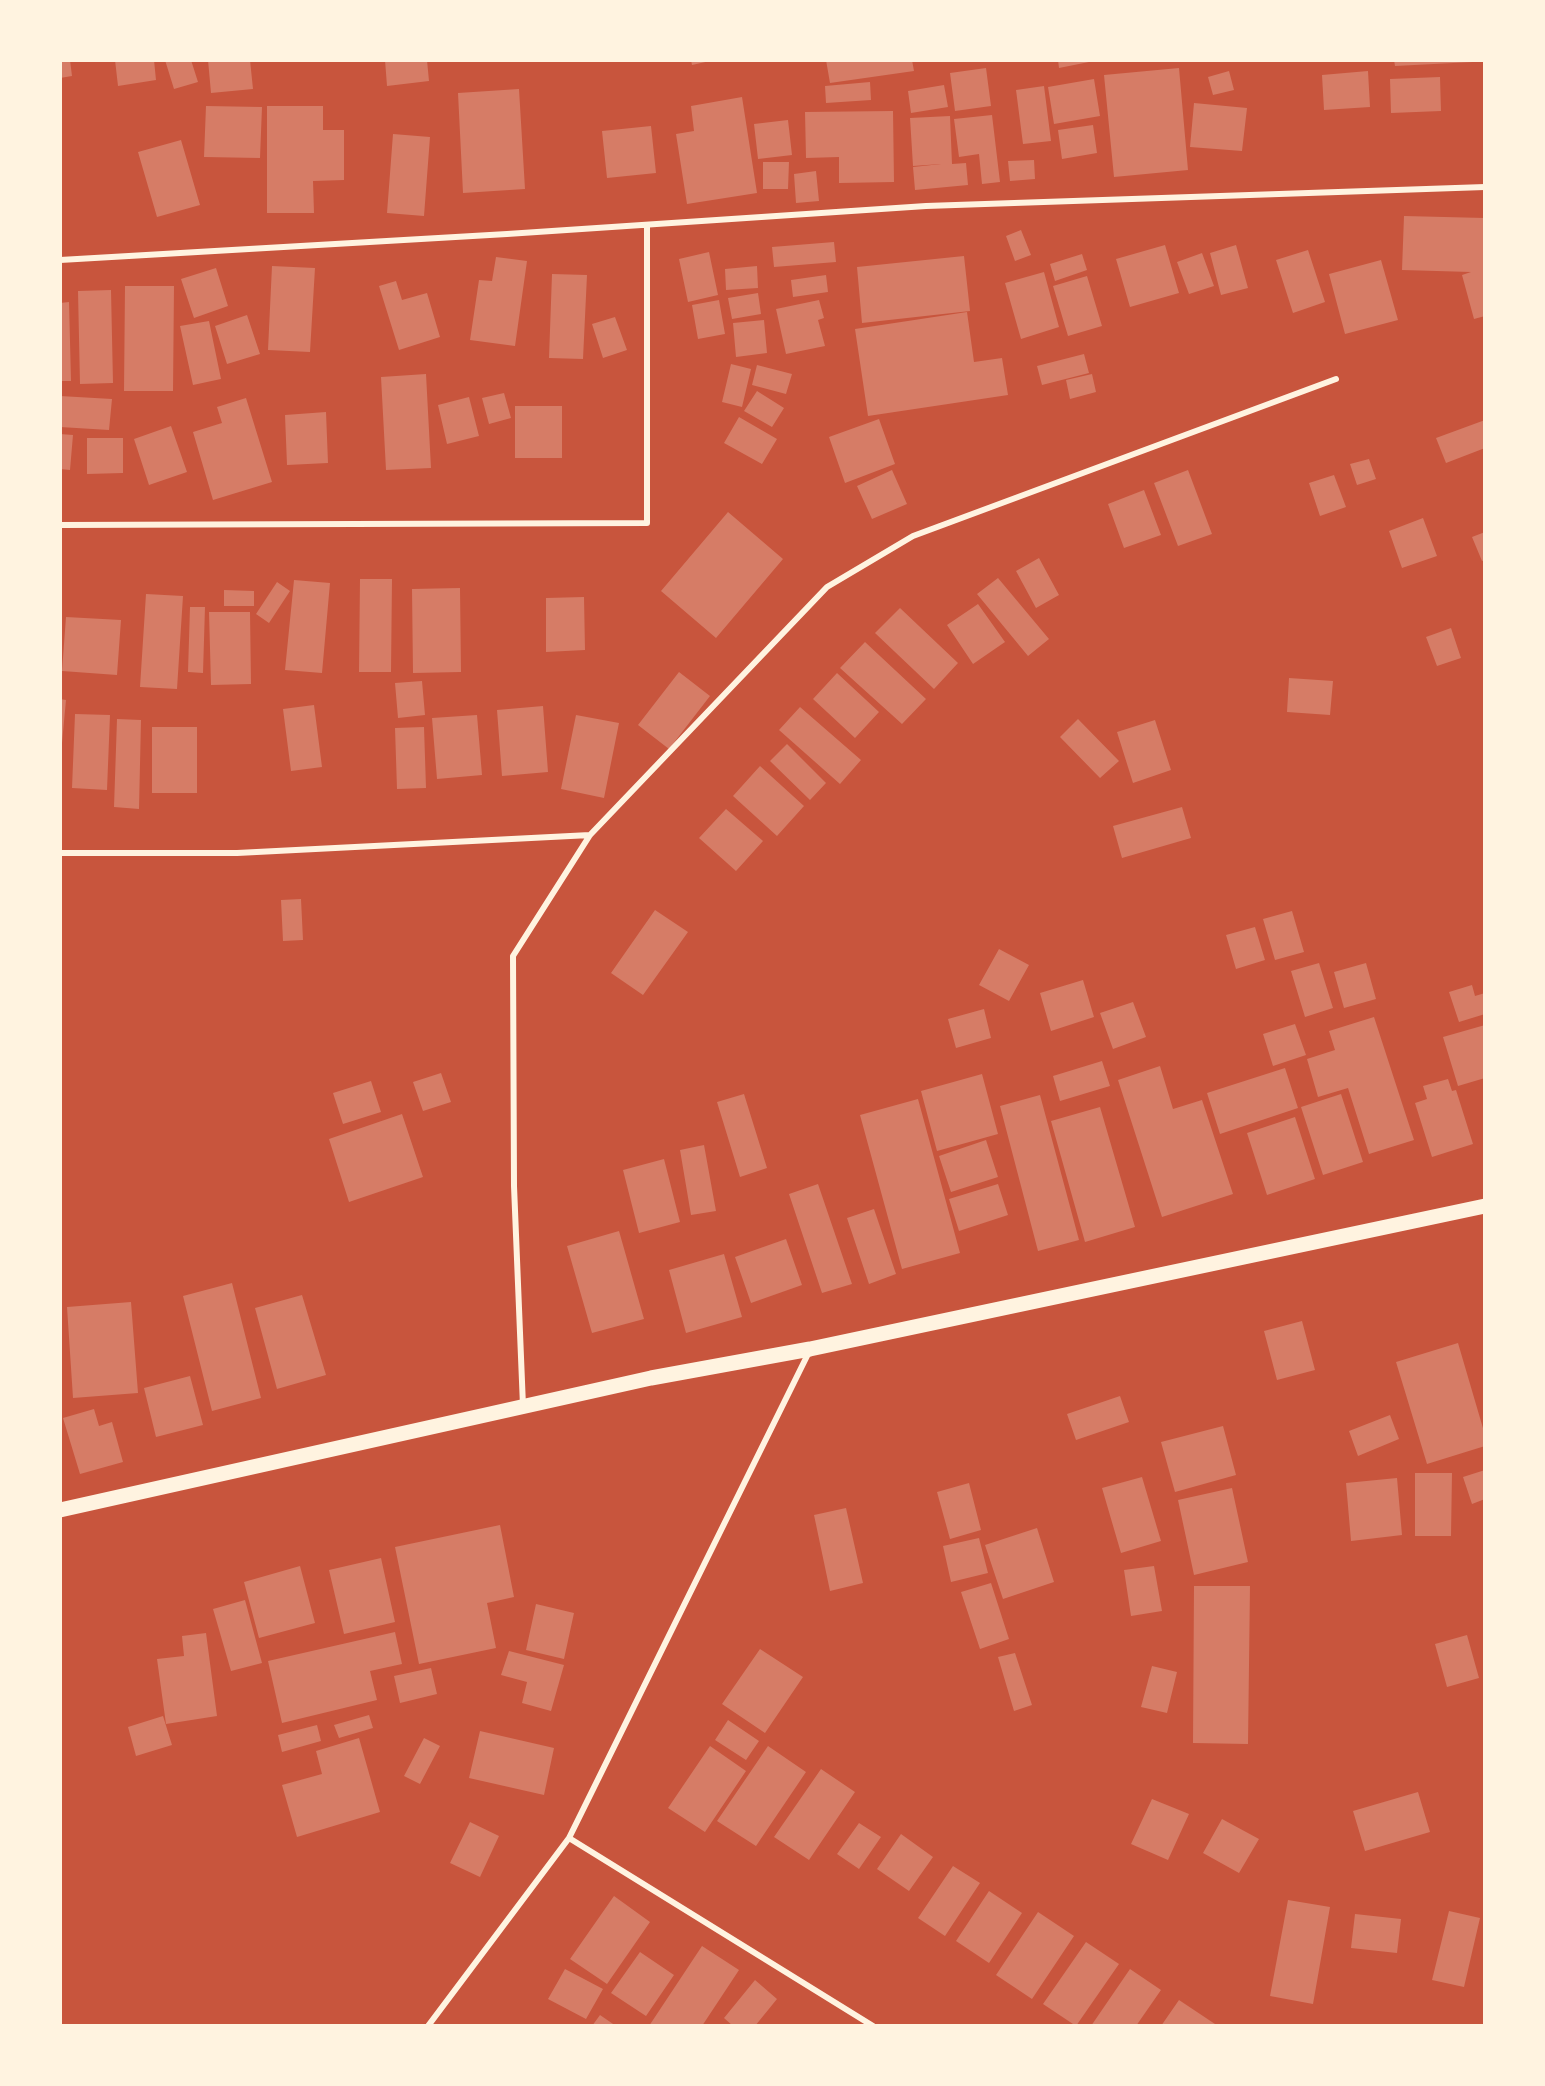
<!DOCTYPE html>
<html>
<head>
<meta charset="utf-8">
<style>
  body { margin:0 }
  #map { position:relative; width:1545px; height:2086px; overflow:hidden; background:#c8553d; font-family:Poppins,sans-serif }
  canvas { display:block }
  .frame { position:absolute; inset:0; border:62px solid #fff3e0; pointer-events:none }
</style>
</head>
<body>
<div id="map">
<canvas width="1545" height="2086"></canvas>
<div class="frame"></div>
</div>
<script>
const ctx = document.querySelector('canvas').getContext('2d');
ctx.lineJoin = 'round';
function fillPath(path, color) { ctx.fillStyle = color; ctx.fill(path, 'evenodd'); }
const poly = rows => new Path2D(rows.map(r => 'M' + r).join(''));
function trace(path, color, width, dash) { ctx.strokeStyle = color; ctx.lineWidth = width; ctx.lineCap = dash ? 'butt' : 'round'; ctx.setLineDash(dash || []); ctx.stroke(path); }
fillPath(poly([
  [60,60,70,60,72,76,60,78],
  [115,60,154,60,156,80,118,86],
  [165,60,191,60,198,82,174,89],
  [208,60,250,60,253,89,211,93],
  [385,60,427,60,429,81,387,86],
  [691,60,710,60,710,61,692,65],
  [826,60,912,60,914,71,830,83],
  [1058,60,1094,60,1094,61,1059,68],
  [1394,60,1473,60,1473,62,1395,66],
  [986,68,991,106,955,111,950,73],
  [1179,68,1188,170,1114,177,1104,75],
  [1229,71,1234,90,1213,95,1208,77],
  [1368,71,1370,107,1324,110,1322,75],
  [1440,77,1441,111,1391,113,1390,79],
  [1094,79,1100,116,1054,124,1048,87],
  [870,82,871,100,826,103,825,86],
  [944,85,948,107,911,113,908,91],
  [1044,86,1051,141,1023,144,1016,90],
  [519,89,525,189,463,193,458,93],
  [742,97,757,193,687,204,676,134,694,131,691,106],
  [1194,103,1247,108,1242,151,1190,147],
  [206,106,262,107,260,158,204,157],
  [267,106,323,106,323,130,344,130,344,180,313,181,314,213,267,213],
  [893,111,894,182,839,183,839,157,806,158,805,112],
  [992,115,1000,182,982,184,979,154,959,157,954,119],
  [950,116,952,164,966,163,968,185,915,190,913,167,941,164,913,166,910,118],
  [788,120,792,155,758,159,754,124],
  [1093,125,1097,153,1062,159,1058,130],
  [651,126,656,173,607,178,602,131],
  [393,134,430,137,424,216,387,213],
  [181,140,200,205,157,217,138,152],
  [1034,160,1035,179,1010,181,1008,161],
  [763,162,789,162,788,189,763,189],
  [816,171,819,201,796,203,794,174],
  [1404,216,1485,218,1485,316,1474,319,1462,275,1471,272,1402,270],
  [1021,230,1031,255,1015,261,1006,236],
  [834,242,836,262,774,267,772,247],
  [1165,245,1179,293,1130,307,1116,259],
  [1236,245,1248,288,1221,295,1210,253],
  [1308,250,1325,302,1293,313,1276,260],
  [709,252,718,295,688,302,679,259],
  [1202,253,1214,286,1189,294,1177,262],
  [1082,254,1087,270,1055,281,1050,264],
  [964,256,970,311,862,323,857,267],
  [496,257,527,261,515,346,470,340,479,280,492,281],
  [1381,260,1398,320,1345,334,1329,274],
  [272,266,315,268,310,352,268,350],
  [757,266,758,288,726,290,725,269],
  [216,268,228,306,194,318,181,279],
  [1044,272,1059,327,1021,339,1005,283],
  [552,274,587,275,583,359,549,358],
  [826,275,828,292,793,297,791,280],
  [1087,276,1102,326,1068,336,1053,286],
  [396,281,402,300,427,293,440,337,399,350,379,286],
  [125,286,174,286,173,391,124,391],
  [111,290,113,383,80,384,78,291],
  [758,293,761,314,732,319,728,298],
  [719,300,725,334,698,339,692,305],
  [819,300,824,318,818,320,825,346,786,354,776,309],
  [69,302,71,381,60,381,60,303],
  [967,312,974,362,1002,358,1008,395,868,416,855,329],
  [247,315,260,354,227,364,215,326],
  [615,317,627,350,603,358,592,324],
  [764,320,767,353,736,357,733,323],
  [209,321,221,379,193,385,180,326],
  [1084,354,1089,373,1042,385,1037,366],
  [731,364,751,369,742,407,722,402],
  [757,365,792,374,786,394,752,385],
  [426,374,431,468,386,470,381,377],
  [1092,374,1096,392,1070,399,1066,380],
  [757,391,784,408,772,427,744,411],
  [504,393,511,418,489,424,482,398],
  [60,396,112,399,109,430,60,427],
  [469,397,479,436,447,444,438,405],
  [246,398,272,482,213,500,193,432,222,423,217,407],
  [515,406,562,406,562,458,515,458],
  [326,412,328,463,287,465,285,415],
  [739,417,777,439,762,464,724,443],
  [879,419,895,464,845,483,829,437],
  [1485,420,1485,448,1446,463,1436,438],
  [171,426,187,472,149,485,134,439],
  [60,434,73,435,70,470,60,469],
  [87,438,123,438,123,473,87,474],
  [1369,459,1376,479,1357,485,1350,464],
  [892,470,907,504,872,519,857,486],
  [1188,470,1212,534,1178,546,1154,483],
  [1334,475,1346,507,1320,516,1309,483],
  [1144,490,1161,535,1124,548,1108,504],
  [728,512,783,559,716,638,661,591],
  [1423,518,1437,556,1402,568,1389,531],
  [1485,532,1485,560,1482,561,1472,537],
  [1039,558,1059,595,1036,608,1016,571],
  [998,578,1049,639,1028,656,977,594],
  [360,579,392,579,391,672,359,672],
  [294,580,330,583,322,673,285,670],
  [277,582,290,591,269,623,256,614],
  [460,588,461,672,413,673,412,589],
  [224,590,254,591,254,606,224,606],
  [146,594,183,596,177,689,140,687],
  [584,597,585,650,546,652,546,598],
  [978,604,1005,642,973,664,947,625],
  [190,607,205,607,203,673,188,672],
  [900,608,958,663,934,689,875,633],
  [209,612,250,612,251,684,211,685],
  [66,617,121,620,117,675,62,671],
  [1451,628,1461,658,1437,666,1426,637],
  [865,642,926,699,902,724,840,668],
  [679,672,710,696,669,749,638,725],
  [837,673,879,712,855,738,813,699],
  [1289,678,1333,681,1330,715,1287,712],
  [422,681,425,715,398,718,395,683],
  [60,699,66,700,62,743,60,743],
  [314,705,322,767,291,771,283,709],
  [543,706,548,772,502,776,497,710],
  [800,707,861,760,840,784,779,730],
  [75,714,110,715,107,790,72,788],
  [477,715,482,775,437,779,432,718],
  [576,715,619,723,604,798,561,789],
  [117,719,141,720,139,809,114,807],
  [1078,719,1119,761,1100,778,1060,737],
  [1155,720,1171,770,1133,783,1117,732],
  [152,727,197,727,197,793,152,793],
  [424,727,426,788,397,789,395,728],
  [787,744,826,783,810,800,770,761],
  [760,766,804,806,777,836,733,796],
  [1182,807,1191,838,1122,858,1113,826],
  [726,809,763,841,736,871,699,838],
  [301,899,303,940,283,941,281,900],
  [655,910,688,932,643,995,611,973],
  [1292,911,1304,952,1275,960,1263,919],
  [1255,927,1265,960,1236,969,1226,935],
  [999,949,1029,965,1009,1001,979,985],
  [1319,963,1333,1008,1305,1017,1291,971],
  [1366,963,1376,999,1344,1008,1334,972],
  [1083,980,1094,1017,1051,1031,1040,993],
  [1472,985,1475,996,1485,993,1485,1014,1459,1022,1449,992],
  [1133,1002,1146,1037,1113,1049,1100,1013],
  [984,1009,991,1038,956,1048,948,1019],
  [1374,1017,1414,1140,1369,1154,1348,1088,1318,1097,1307,1059,1335,1050,1329,1031],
  [1295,1024,1306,1055,1273,1066,1263,1034],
  [1485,1025,1485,1078,1458,1086,1443,1037],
  [1102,1061,1110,1086,1060,1101,1053,1076],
  [1160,1066,1173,1109,1202,1100,1233,1194,1162,1217,1118,1080],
  [1285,1068,1298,1108,1220,1134,1207,1093],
  [441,1073,451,1102,423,1111,413,1082],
  [982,1074,998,1134,937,1151,921,1091],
  [1448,1079,1452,1091,1456,1090,1473,1144,1432,1157,1415,1103,1427,1099,1423,1086],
  [371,1081,381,1112,343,1124,333,1093],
  [744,1094,767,1168,740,1177,717,1102],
  [1341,1094,1363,1162,1323,1175,1301,1107],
  [1040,1095,1079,1240,1038,1251,1000,1106],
  [918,1099,960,1253,902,1269,860,1115],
  [1100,1107,1135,1227,1085,1242,1051,1121],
  [402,1114,423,1177,349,1202,329,1139],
  [1295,1117,1315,1179,1267,1195,1247,1133],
  [986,1140,998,1177,951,1192,939,1156],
  [704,1145,716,1211,691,1215,680,1150],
  [664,1159,680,1222,639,1233,623,1170],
  [818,1184,852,1284,822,1293,789,1194],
  [998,1184,1008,1215,959,1231,949,1199],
  [874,1209,896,1274,869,1284,847,1218],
  [619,1231,644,1319,592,1333,567,1246],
  [786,1239,802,1285,751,1303,735,1257],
  [724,1254,742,1317,686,1333,669,1270],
  [232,1283,261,1398,212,1411,183,1296],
  [302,1295,326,1375,277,1389,255,1308],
  [131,1302,138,1393,73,1398,67,1307],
  [1302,1321,1315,1370,1277,1380,1264,1331],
  [1458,1343,1485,1435,1485,1446,1427,1464,1396,1362],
  [190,1376,203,1425,156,1437,144,1388],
  [1120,1396,1129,1422,1076,1440,1067,1414],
  [94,1409,99,1426,112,1422,123,1462,80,1474,63,1418],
  [1390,1415,1399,1439,1358,1456,1349,1431],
  [1223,1426,1236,1475,1175,1492,1161,1442],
  [1485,1470,1485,1499,1472,1504,1463,1477],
  [1415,1473,1452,1473,1451,1536,1415,1536],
  [1142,1477,1161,1541,1121,1553,1102,1488],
  [1397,1478,1402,1535,1351,1541,1346,1483],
  [969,1483,981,1530,950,1539,937,1492],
  [1232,1488,1248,1562,1194,1575,1178,1500],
  [846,1508,863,1583,830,1591,814,1515],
  [500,1525,514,1597,487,1603,496,1648,419,1664,395,1547],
  [1037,1528,1054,1582,1003,1599,985,1545],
  [979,1538,988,1573,951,1582,943,1546],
  [381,1558,395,1622,344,1634,329,1570],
  [300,1566,315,1623,259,1638,244,1582],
  [1154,1566,1162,1611,1131,1616,1124,1570],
  [991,1583,1009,1639,980,1649,961,1592],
  [1194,1586,1250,1586,1248,1744,1193,1743],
  [245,1600,262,1663,231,1671,213,1609],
  [536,1604,574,1613,564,1659,526,1650],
  [395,1632,402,1664,370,1671,377,1700,282,1723,268,1661],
  [206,1633,217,1716,166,1724,157,1659,184,1656,182,1636],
  [1467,1635,1479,1678,1447,1687,1435,1644],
  [760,1649,803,1677,765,1733,722,1704],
  [509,1651,564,1665,551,1711,522,1703,527,1682,501,1675],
  [1015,1653,1032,1705,1014,1711,998,1657],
  [1152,1666,1177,1672,1167,1713,1141,1707],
  [431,1668,437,1694,400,1703,394,1676],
  [369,1715,373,1728,339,1738,334,1725],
  [163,1716,172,1745,136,1756,128,1727],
  [728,1720,759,1741,746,1760,715,1740],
  [317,1725,321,1741,282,1752,278,1735],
  [480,1731,554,1748,544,1795,469,1778],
  [359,1738,380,1812,297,1837,282,1785,322,1774,316,1751],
  [424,1738,440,1746,420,1784,404,1776],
  [710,1746,746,1771,705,1832,668,1808],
  [768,1746,806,1772,756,1846,717,1821],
  [821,1769,855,1792,809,1860,774,1837],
  [1418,1792,1430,1832,1365,1851,1353,1811],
  [1152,1799,1189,1814,1168,1860,1131,1844],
  [1222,1819,1259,1839,1239,1873,1203,1853],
  [470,1822,499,1836,480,1877,450,1863],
  [859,1823,881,1837,859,1869,837,1854],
  [901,1834,933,1857,909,1891,877,1869],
  [953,1866,980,1883,945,1936,918,1918],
  [989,1891,1022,1913,989,1963,956,1941],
  [614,1896,650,1922,607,1984,570,1959],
  [1288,1900,1330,1907,1313,2004,1270,1996],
  [1449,1911,1480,1918,1464,1987,1432,1980],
  [1038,1912,1074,1936,1032,1999,996,1975],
  [1355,1914,1401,1919,1397,1953,1351,1948],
  [1086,1942,1119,1964,1076,2026,1043,2004],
  [702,1946,739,1970,702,2026,649,2026],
  [640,1952,674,1975,646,2016,611,1993],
  [565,1969,603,1989,586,2019,548,1999],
  [1130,1969,1161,1990,1136,2026,1091,2026],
  [755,1980,777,1999,755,2026,733,2026,724,2018],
  [1179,2000,1218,2026,1161,2026],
  [600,2015,616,2026,592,2026]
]), '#d67c66');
trace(poly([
  [60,260,507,234,926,206,1485,187],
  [60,525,647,523,647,225],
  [60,853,237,853,590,835],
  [523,1406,514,1186,513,956,590,835,827,587,913,536,1336,379],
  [569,1838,873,2026],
  [428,2026,569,1838,809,1352]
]), '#fff3e0', 6);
trace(poly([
  [60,1510,651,1378,810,1349,1485,1206]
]), '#fff3e0', 15);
</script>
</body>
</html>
